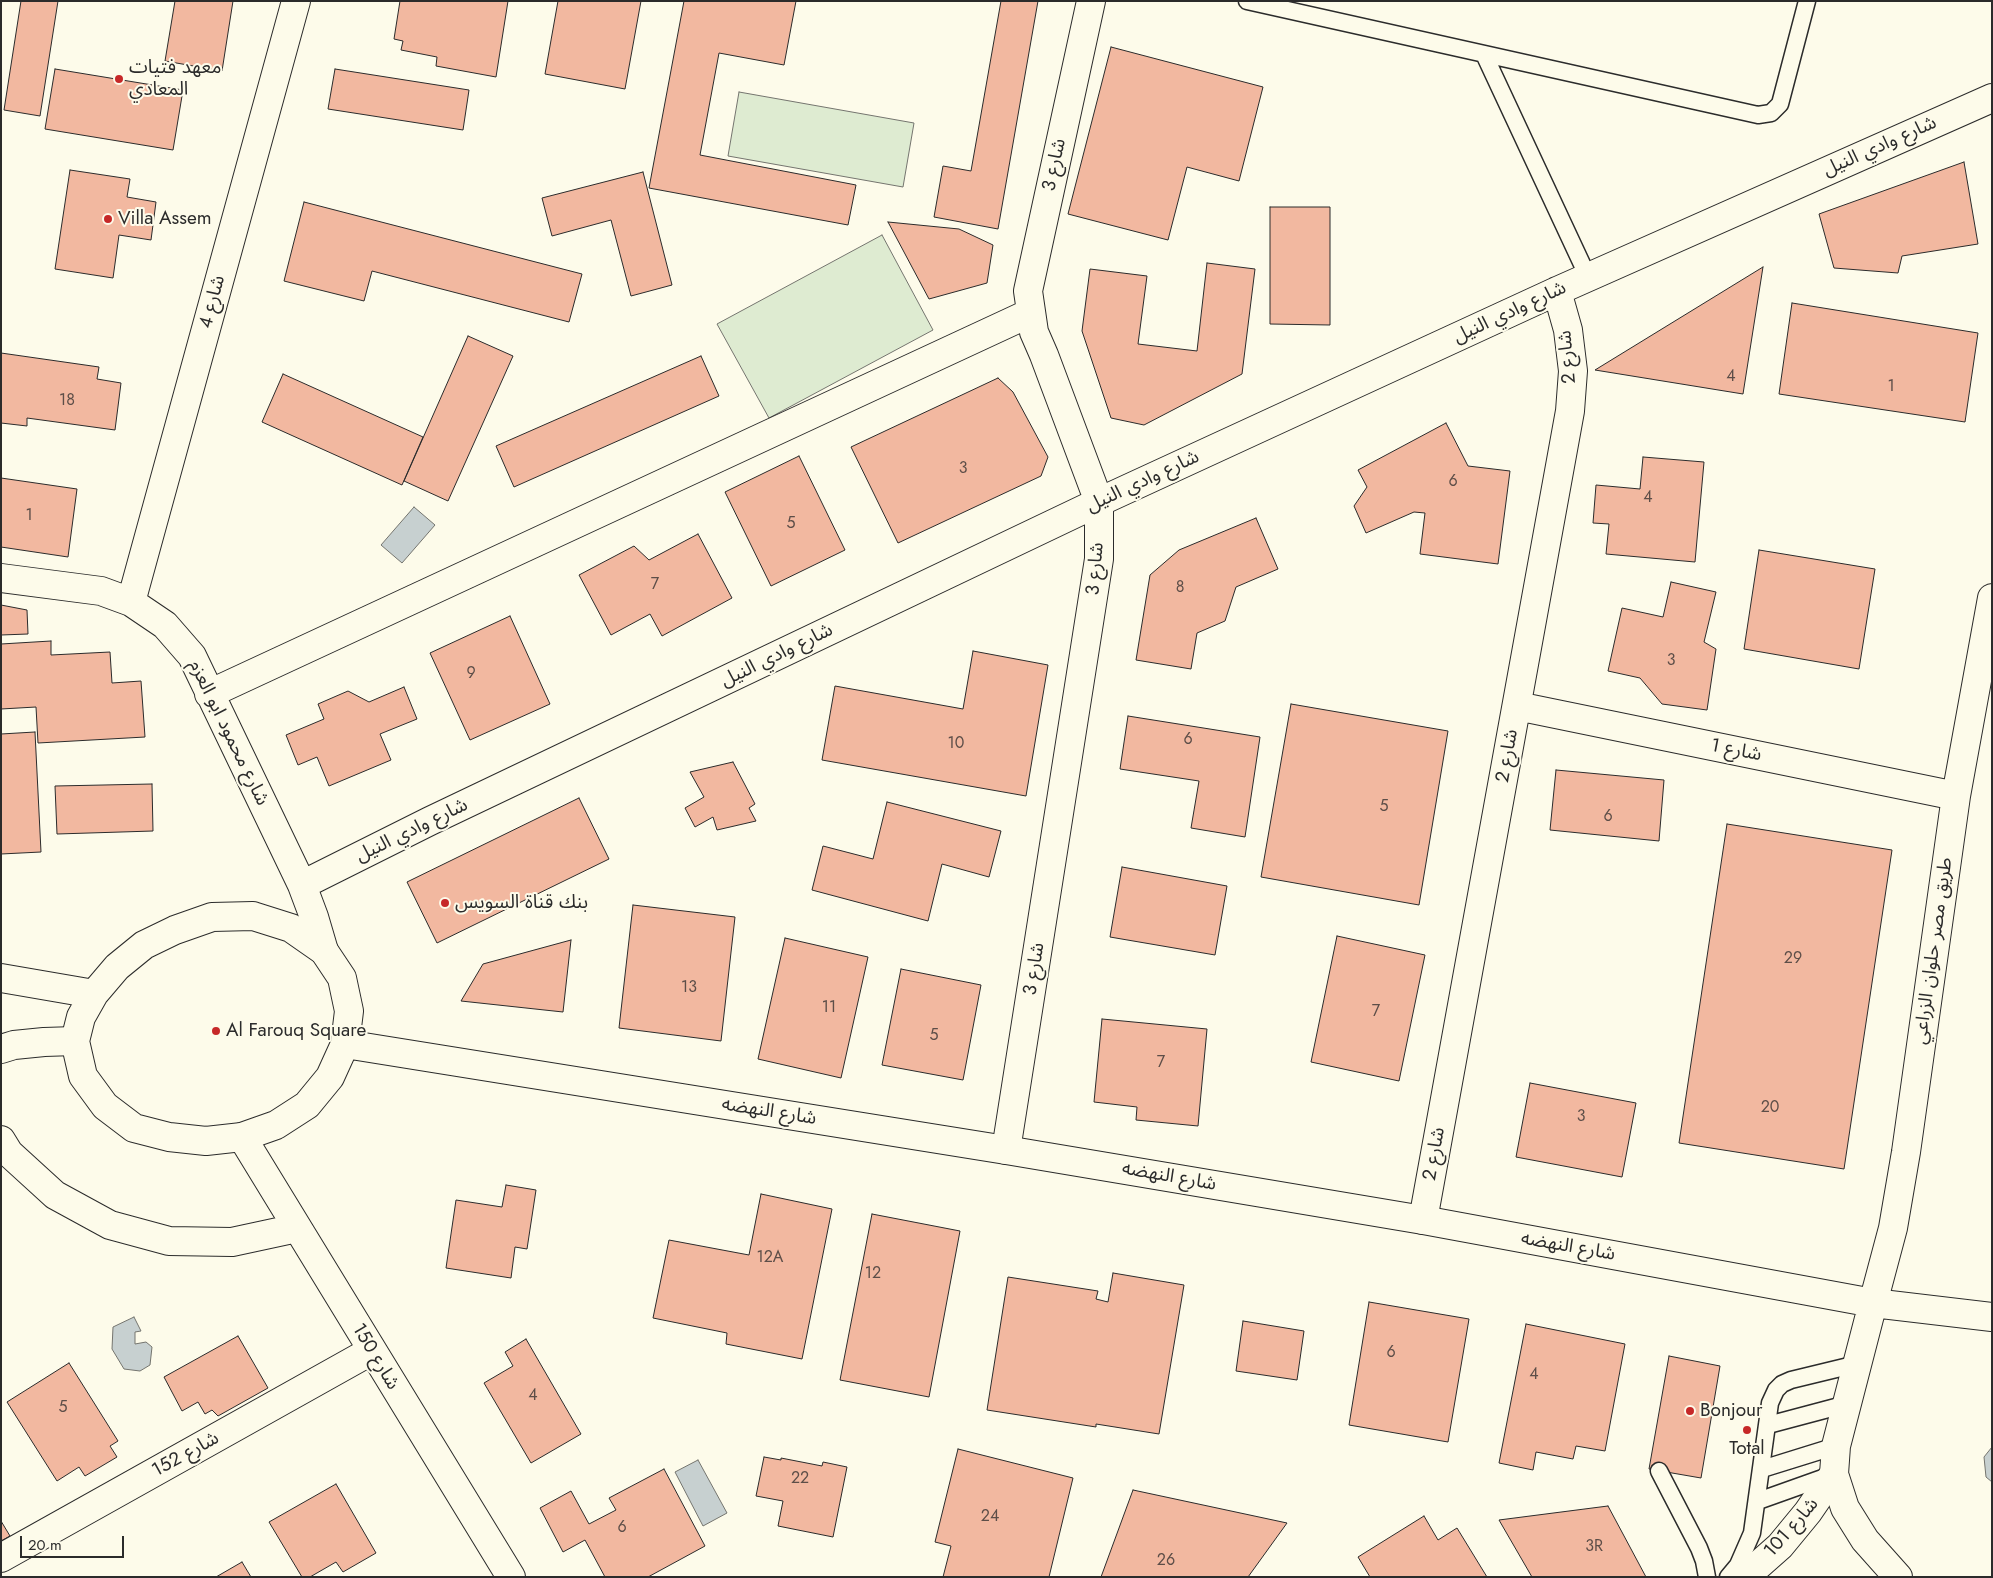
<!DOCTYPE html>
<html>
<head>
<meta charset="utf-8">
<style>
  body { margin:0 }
  #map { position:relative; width:1993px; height:1578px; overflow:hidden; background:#fdfbea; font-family:Jost,sans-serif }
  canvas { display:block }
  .frame { position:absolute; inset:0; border:2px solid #2b2b2b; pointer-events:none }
  .scale { position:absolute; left:20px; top:1536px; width:104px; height:22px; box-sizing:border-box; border:2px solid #2b2b2b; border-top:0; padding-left:6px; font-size:15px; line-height:18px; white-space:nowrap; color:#2b2b2b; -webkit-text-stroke:4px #fdfbea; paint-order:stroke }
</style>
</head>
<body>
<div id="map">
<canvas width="1993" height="1578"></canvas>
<div class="frame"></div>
<div class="scale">20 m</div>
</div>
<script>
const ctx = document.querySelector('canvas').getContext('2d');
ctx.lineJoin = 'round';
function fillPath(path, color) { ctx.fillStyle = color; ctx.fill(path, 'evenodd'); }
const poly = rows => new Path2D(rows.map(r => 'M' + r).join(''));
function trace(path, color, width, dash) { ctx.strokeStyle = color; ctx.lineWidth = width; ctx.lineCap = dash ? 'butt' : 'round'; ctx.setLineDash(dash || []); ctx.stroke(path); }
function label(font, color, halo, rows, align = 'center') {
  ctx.font = font + ' Jost,"Noto Sans Arabic",sans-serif'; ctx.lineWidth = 4; ctx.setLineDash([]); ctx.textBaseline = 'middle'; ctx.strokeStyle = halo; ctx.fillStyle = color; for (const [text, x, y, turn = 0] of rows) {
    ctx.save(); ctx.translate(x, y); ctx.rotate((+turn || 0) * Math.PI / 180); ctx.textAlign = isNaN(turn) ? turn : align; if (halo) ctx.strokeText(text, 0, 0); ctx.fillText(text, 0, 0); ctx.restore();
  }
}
const green = poly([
  [739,92,914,123,903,187,728,156,739,92],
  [882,235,933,330,769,418,717,324,882,235]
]);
fillPath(green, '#deebd1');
trace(green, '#74746e', 1);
const water = poly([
  [414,507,435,525,402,563,381,545,414,507],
  [134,1317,141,1331,135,1332,135,1344,146,1342,152,1347,150,1365,140,1371,124,1369,112,1349,113,1327,134,1317],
  [1992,1447,1992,1482,1986,1477,1984,1457,1992,1447],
  [698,1460,727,1513,703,1526,675,1472,698,1460]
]);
fillPath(water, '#c7d0d0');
trace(water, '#74746e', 1);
const building = poly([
  [21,1,58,1,40,116,4,110,21,1],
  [175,1,233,1,222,71,165,61,175,1],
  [400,1,508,1,496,77,436,66,437,57,401,50,403,41,394,39,400,1],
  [558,1,641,1,625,89,545,74,558,1],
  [684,1,796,1,784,65,719,53,700,155,856,185,848,225,649,188,684,1],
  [1001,1,1038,1,998,229,934,217,943,166,971,171,1001,1],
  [1111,47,1263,87,1239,181,1187,167,1168,240,1068,214,1111,47],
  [55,69,183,90,173,150,45,129,55,69],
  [335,69,469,90,463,130,328,109,335,69],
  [1964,162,1978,244,1902,256,1898,273,1834,268,1819,214,1964,162],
  [70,170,130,179,127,197,156,202,151,240,119,235,113,278,55,269,70,170],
  [643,172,672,285,631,296,611,220,552,236,542,198,643,172],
  [304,202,582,274,569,322,372,271,364,301,284,281,304,202],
  [1270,207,1330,207,1330,325,1270,324,1270,207],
  [888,222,959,229,993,245,987,283,929,299,888,222],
  [1207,263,1255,269,1242,374,1144,425,1111,418,1082,331,1090,269,1147,276,1138,344,1197,351,1207,263],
  [1763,267,1743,394,1595,370,1763,267],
  [1792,303,1978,333,1965,422,1779,394,1792,303],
  [468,336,513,356,448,501,404,481,468,336],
  [1,353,99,367,97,379,121,383,115,430,27,418,27,426,1,423,1,353],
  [701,356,719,396,514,487,496,446,701,356],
  [283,374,423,437,402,485,262,422,283,374],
  [998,378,1013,392,1048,457,1041,476,898,543,851,447,998,378],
  [1446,423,1468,466,1510,471,1498,564,1420,554,1425,513,1414,512,1366,533,1354,506,1367,487,1358,470,1446,423],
  [799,456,845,550,771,586,725,492,799,456],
  [1643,457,1704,462,1695,562,1606,554,1609,524,1593,523,1596,485,1640,489,1643,457],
  [1,478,77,489,68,557,1,547,1,478],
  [1256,518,1278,569,1236,587,1225,621,1197,633,1191,669,1136,660,1150,575,1179,550,1256,518],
  [698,534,732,598,662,636,650,614,611,635,579,575,634,546,649,560,698,534],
  [1759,550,1875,569,1859,669,1744,649,1759,550],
  [1671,582,1716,592,1704,642,1716,649,1707,710,1662,704,1640,678,1608,671,1622,608,1663,617,1671,582],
  [1,605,27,610,28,634,1,635,1,605],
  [510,616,550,704,470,740,430,653,510,616],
  [51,641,51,655,110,652,112,683,141,681,145,737,38,743,36,707,1,709,1,644,51,641],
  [973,651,1048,665,1026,796,822,760,835,686,963,709,973,651],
  [404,687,417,719,380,734,391,760,329,786,317,757,298,765,286,735,324,719,318,704,348,691,369,702,404,687],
  [1291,704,1448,731,1419,905,1261,877,1291,704],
  [1128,716,1260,737,1245,837,1191,828,1199,781,1120,769,1128,716],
  [35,732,41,852,1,854,1,734,35,732],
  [733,762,755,804,749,808,756,821,717,830,713,817,695,827,685,808,704,797,690,772,733,762],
  [1556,770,1664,780,1659,841,1550,830,1556,770],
  [152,784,153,831,57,834,55,786,152,784],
  [579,798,609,859,437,943,407,882,579,798],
  [887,802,1001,831,989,877,942,864,928,921,812,890,823,846,873,859,887,802],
  [1727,824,1892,850,1844,1169,1679,1143,1727,824],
  [1122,867,1227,886,1215,955,1110,937,1122,867],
  [633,905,735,917,721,1041,619,1028,633,905],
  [1337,936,1425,955,1399,1081,1311,1062,1337,936],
  [785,938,868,957,841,1078,758,1059,785,938],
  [571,940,563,1012,461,1001,483,964,571,940],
  [901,969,981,985,963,1080,882,1065,901,969],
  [1102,1019,1207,1029,1198,1126,1136,1120,1137,1107,1094,1102,1102,1019],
  [1530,1083,1636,1103,1622,1177,1516,1157,1530,1083],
  [506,1185,536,1190,527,1249,515,1247,511,1278,446,1268,456,1200,502,1207,506,1185],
  [761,1194,832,1209,802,1359,726,1344,727,1333,653,1318,669,1240,749,1255,761,1194],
  [872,1214,960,1231,929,1397,840,1380,872,1214],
  [1113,1273,1184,1285,1159,1434,1096,1424,1096,1427,987,1410,1008,1277,1098,1291,1096,1299,1108,1302,1113,1273],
  [1369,1302,1469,1319,1448,1442,1349,1425,1369,1302],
  [1243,1321,1304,1331,1297,1380,1236,1371,1243,1321],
  [1526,1324,1625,1344,1605,1451,1576,1446,1573,1459,1536,1452,1533,1470,1499,1463,1526,1324],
  [238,1336,268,1388,218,1416,212,1410,205,1414,198,1402,182,1411,164,1377,238,1336],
  [526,1339,581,1434,531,1463,484,1383,513,1366,505,1352,526,1339],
  [1669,1356,1720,1366,1701,1478,1649,1469,1669,1356],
  [69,1363,118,1441,110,1446,117,1457,85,1476,79,1467,57,1481,7,1402,69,1363],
  [958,1449,1073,1478,1049,1577,943,1577,951,1546,935,1542,958,1449],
  [764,1457,781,1460,781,1458,822,1466,823,1462,847,1467,833,1537,778,1526,783,1501,756,1496,764,1457],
  [664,1469,705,1546,648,1577,605,1577,585,1540,563,1552,540,1508,571,1491,589,1524,616,1510,609,1498,664,1469],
  [336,1484,376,1553,343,1572,336,1562,310,1577,302,1577,269,1522,336,1484],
  [1133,1490,1287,1523,1248,1577,1101,1577,1133,1490],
  [1608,1506,1646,1577,1532,1577,1499,1520,1608,1506],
  [1424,1516,1438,1540,1457,1528,1487,1577,1370,1577,1358,1557,1424,1516],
  [1,1521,10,1536,1,1541,1,1521],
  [242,1562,251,1577,216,1577,242,1562]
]);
fillPath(building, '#f2b8a0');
trace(building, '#2b2b2b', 1);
const service = poly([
  [1247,1,1758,115,1771,113,1780,104,1807,1],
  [1484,54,1588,277],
  [1768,1425,1847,1404],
  [1762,1469,1836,1446],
  [1659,1471,1699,1548,1704,1561,1707,1577],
  [1758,1501,1831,1475],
  [1728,1577,1738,1565,1752,1533,1770,1403,1776,1390,1782,1384,1791,1380,1857,1364]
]);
const minor = poly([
  [1,578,101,591,131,602,165,625,192,656,302,885,314,917,324,951],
  [131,602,296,1],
  [209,694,1030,313],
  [1517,706,1956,796],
  [302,885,430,821,1099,502,1557,291,1992,98],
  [1,1049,14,1045,44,1042,75,1041],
  [242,1137,511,1577],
  [1,1140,9,1153,55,1195,110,1225,169,1241,232,1242,297,1228],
  [1006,1150,1099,559,1099,502,1044,355,1034,332,1028,291,1091,1],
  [1423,1220,1570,411,1573,371,1568,330,1557,291],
  [1873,1303,1893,1228,1906,1152,1956,796,1992,598],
  [1,1558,371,1351]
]);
const tertiary = poly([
  [1745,1577,1780,1546,1808,1512,1834,1474]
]);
const secondary = poly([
  [253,916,291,928,324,951,342,978,349,1011,345,1044,330,1077,307,1105,276,1125,242,1137,206,1141,169,1137,134,1128,105,1106,83,1076,75,1041,81,1017,94,994,117,967,144,945,175,930,212,917,253,916],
  [1,978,94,994],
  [345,1044,1006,1150,1423,1220,1873,1303,1992,1317],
  [1873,1303,1836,1446,1834,1474,1845,1508,1865,1540,1898,1577]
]);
trace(service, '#2b2b2b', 19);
trace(minor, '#2b2b2b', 30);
trace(tertiary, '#2b2b2b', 30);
trace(secondary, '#2b2b2b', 30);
trace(service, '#fdfbea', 16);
trace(minor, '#fdfbea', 28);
trace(tertiary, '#fdfbea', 28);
trace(secondary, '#fdfbea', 28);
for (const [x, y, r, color] of [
  [119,79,5,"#c62828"],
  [108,219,5,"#c62828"],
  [445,903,5,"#c62828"],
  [216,1031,5,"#c62828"],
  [1690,1411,5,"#c62828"],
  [1747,1430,5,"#c62828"]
]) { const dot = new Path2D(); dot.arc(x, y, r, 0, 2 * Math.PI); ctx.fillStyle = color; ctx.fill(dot); trace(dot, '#fdfbea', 2); }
label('16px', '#5d4e48', null, [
  ["4",1731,377],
  ["1",1891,387],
  ["18",67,401],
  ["3",963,469],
  ["6",1453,482],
  ["4",1648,498],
  ["1",29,516],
  ["5",791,524],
  ["7",655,585],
  ["8",1180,588],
  ["3",1671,661],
  ["9",471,674],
  ["6",1188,740],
  ["10",956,744],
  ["5",1384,807],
  ["6",1608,817],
  ["29",1793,959],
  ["13",689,988],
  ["11",829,1008],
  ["7",1376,1012],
  ["5",934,1036],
  ["7",1161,1063],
  ["20",1770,1108],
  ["3",1581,1117],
  ["12A",770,1258],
  ["12",873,1274],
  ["6",1391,1353],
  ["4",1534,1375],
  ["4",533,1396],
  ["5",63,1408],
  ["22",800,1479],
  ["24",990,1517],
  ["6",622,1528],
  ["3R",1594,1547],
  ["26",1166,1561]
]);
label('19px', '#2b2b2b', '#fdfbea', [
  ["معهد فتيات",129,68],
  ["المعادي",129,90],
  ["Villa Assem",118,219],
  ["بنك قناة السويس",455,903],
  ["Al Farouq Square",226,1031],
  ["Bonjour",1700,1411],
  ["Total",1747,1449,"center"]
], 'left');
label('19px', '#2b2b2b', '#fdfbea', [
  ["شارع وادي النيل",1880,147,-24],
  ["شارع 3",1055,165,-78],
  ["شارع 4",213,302,-75],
  ["شارع وادي النيل",1510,313,-25],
  ["شارع 2",1568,357,-95],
  ["شارع وادي النيل",1143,482,-25],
  ["شارع 3",1096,569,-85],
  ["شارع وادي النيل",777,656,-26],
  ["شارع محمود ابو العزم",228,733,64],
  ["شارع 1",1736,751,11],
  ["شارع 2",1508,756,-80],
  ["شارع وادي النيل",412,831,-26],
  ["طريق مصر حلوان الزراعي",1934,951,-82],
  ["شارع 3",1035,969,-81],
  ["شارع النهضه",769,1112,9],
  ["شارع 2",1435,1154,-80],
  ["شارع النهضه",1169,1177,10],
  ["شارع النهضه",1568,1247,10],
  ["شارع 150",375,1357,59],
  ["شارع 152",186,1455,-29],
  ["شارع 101",1792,1528,-49]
]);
</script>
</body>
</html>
